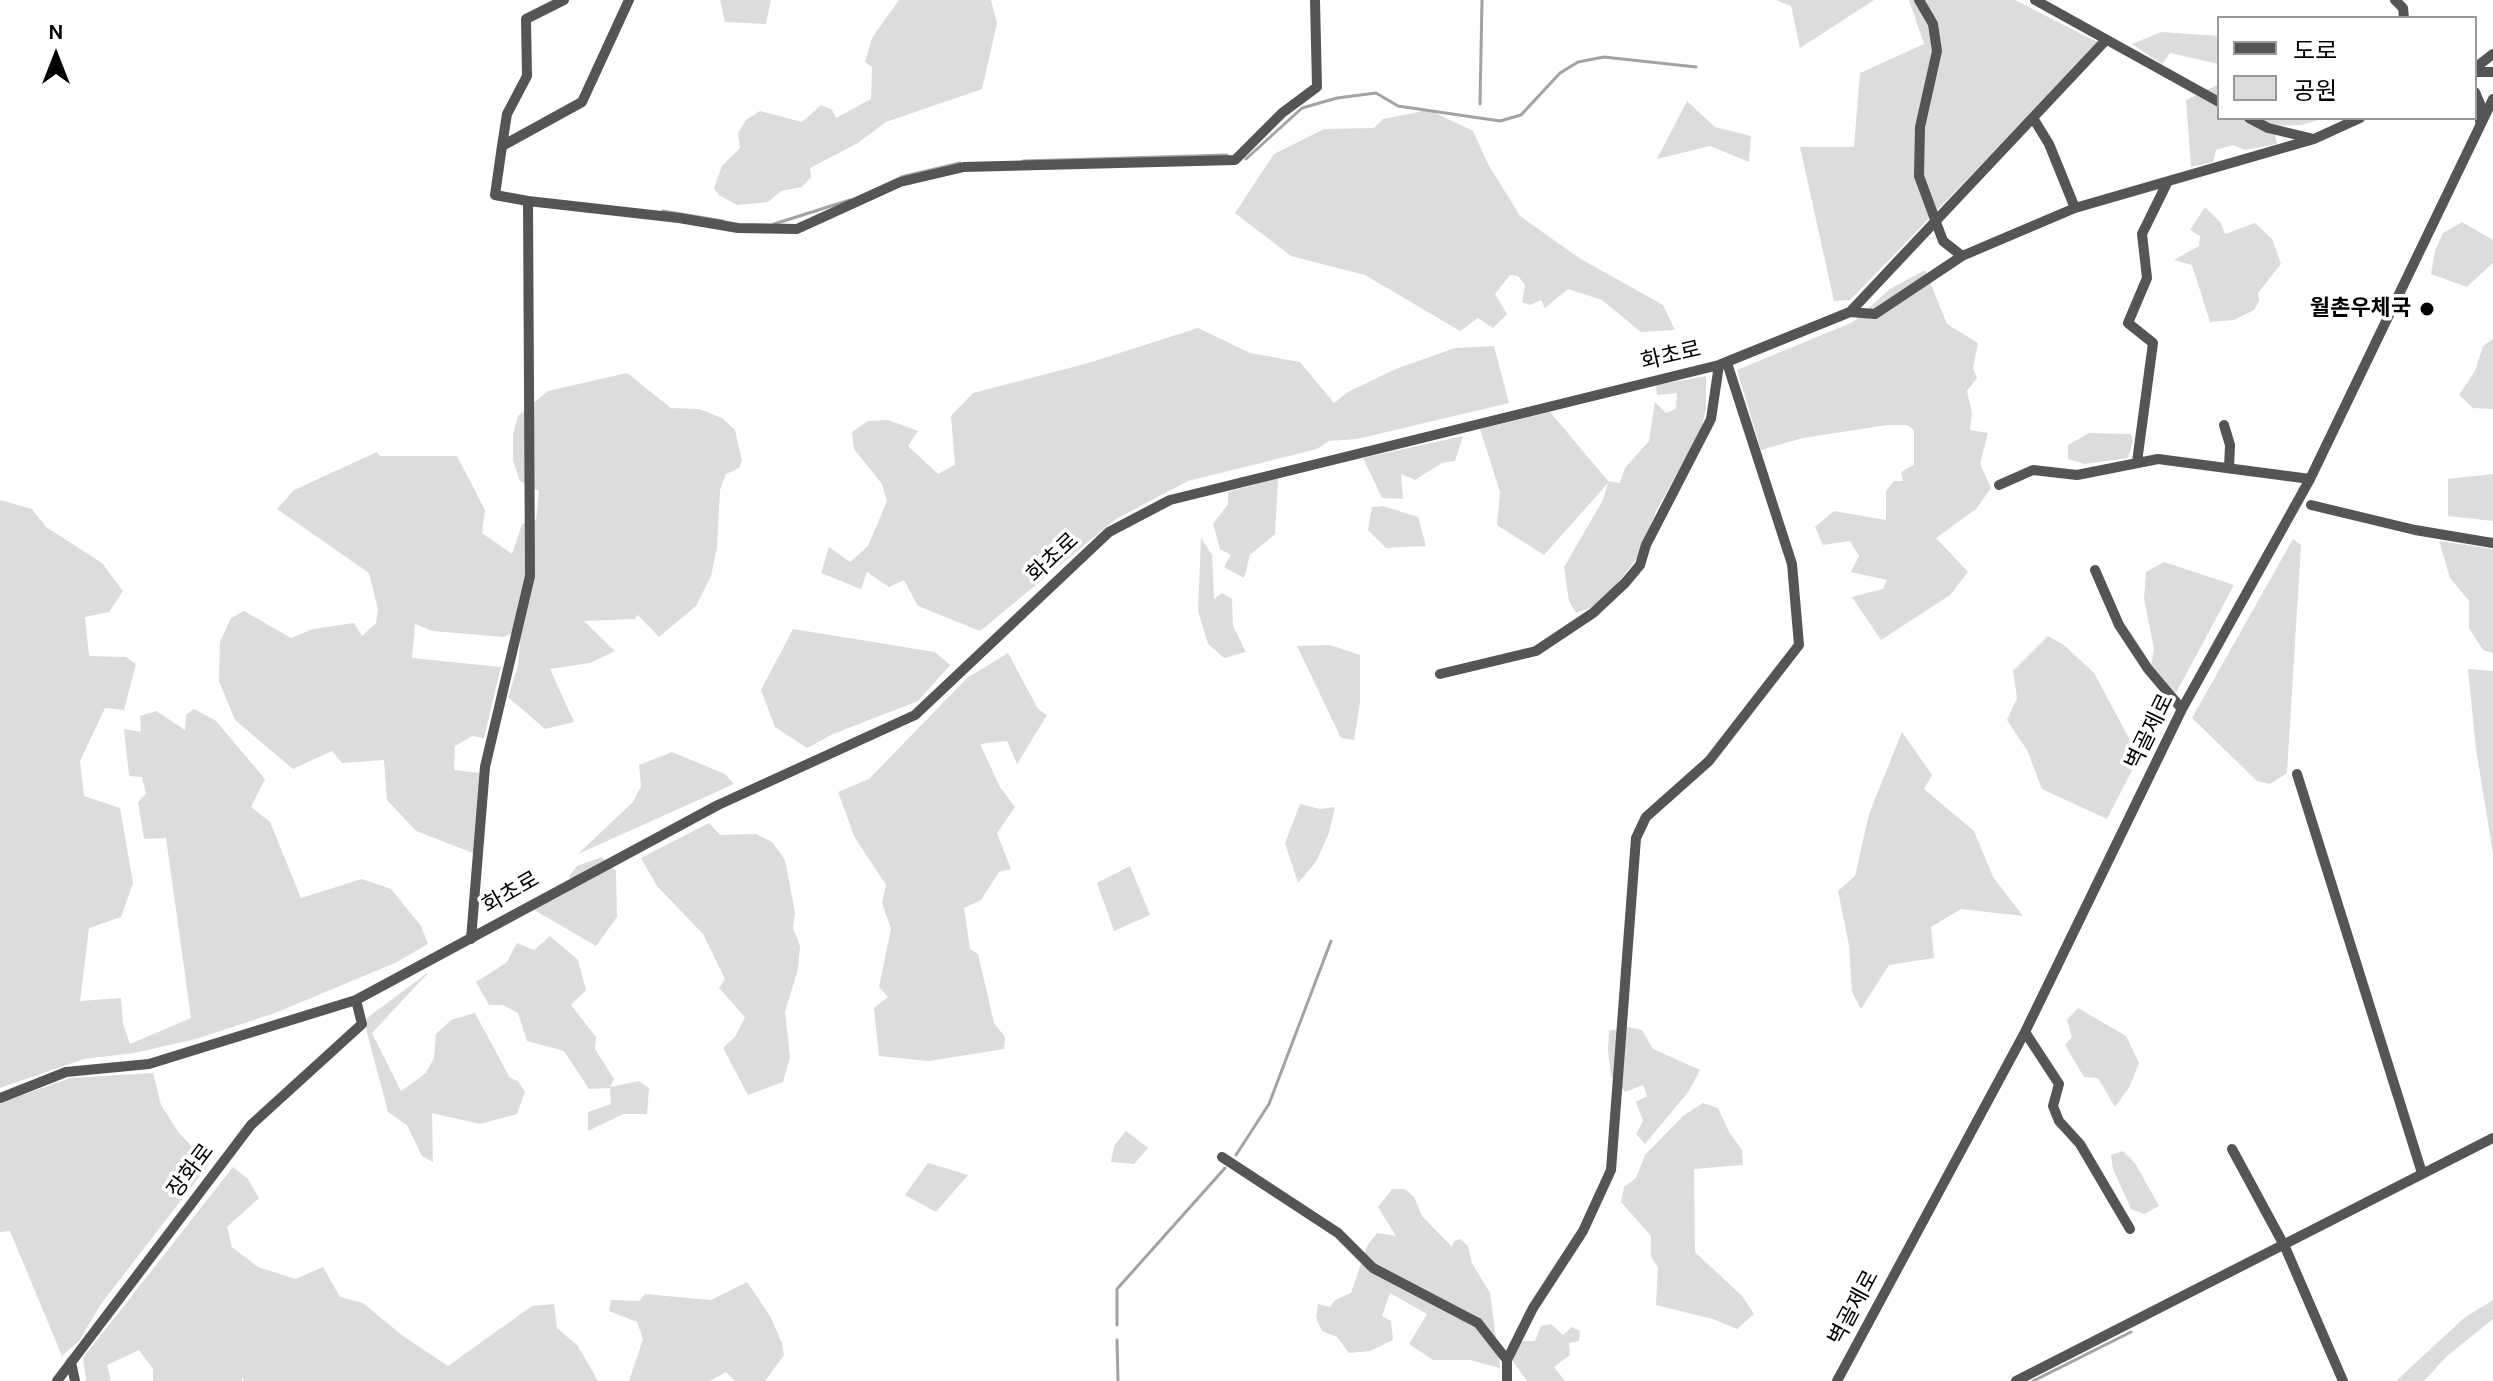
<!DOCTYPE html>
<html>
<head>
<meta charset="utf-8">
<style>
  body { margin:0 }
  #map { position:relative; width:2493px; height:1381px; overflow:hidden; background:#fff; font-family:Karla,"Noto Sans KR",sans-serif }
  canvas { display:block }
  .legend { position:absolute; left:2217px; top:16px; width:260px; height:104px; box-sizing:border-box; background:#fff; border:2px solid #999; margin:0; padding:10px 14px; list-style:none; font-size:24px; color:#000 }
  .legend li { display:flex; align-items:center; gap:16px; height:40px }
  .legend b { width:40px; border:2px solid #999 }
  .north { position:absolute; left:16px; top:16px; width:80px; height:80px; -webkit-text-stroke:6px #fff; paint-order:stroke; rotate:0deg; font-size:22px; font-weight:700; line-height:32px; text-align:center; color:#000 }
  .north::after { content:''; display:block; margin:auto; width:28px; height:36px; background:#000; clip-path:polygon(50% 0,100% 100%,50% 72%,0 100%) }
</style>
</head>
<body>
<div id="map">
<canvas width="2493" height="1381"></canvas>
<ul class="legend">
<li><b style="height:10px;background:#555"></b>도로</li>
<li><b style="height:22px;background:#dcdcdc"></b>공원</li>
</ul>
<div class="north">N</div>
</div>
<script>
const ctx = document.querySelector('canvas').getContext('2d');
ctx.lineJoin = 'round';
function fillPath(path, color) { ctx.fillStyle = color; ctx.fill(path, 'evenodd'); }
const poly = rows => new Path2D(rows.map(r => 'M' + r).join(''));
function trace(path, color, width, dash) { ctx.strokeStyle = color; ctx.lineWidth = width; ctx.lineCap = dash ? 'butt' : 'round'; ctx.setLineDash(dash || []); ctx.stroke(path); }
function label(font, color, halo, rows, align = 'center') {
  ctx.font = font + ' Karla,"Noto Sans KR",sans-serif'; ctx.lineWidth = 7; ctx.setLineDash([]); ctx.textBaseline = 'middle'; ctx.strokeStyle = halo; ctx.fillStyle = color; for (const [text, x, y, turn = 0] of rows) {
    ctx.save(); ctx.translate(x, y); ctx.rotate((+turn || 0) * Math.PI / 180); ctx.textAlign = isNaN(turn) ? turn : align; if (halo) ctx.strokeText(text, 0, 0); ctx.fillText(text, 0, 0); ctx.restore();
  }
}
fillPath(poly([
  [720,0,771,0,766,24,725,22],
  [899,0,991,0,997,23,982,89,886,122,858,143,810,168,811,177,802,187,781,191,768,202,737,205,719,195,714,188,722,166,740,148,738,133,746,120,760,111,802,122,821,105,832,110,836,118,871,99,872,67,865,62,872,38],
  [1776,0,1874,0,1800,48,1791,6],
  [1909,0,2015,0,2099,43,1850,300,1834,301,1800,147,1854,147,1860,73,1924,44],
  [2161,32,2219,36,2219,64,2170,53,2162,64,2132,44],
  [2219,84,2219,118,2326,118,2301,125,2273,126,2277,144,2245,150,2233,145,2216,150,2213,162,2191,167,2186,100],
  [1687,101,1715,127,1751,136,1749,162,1710,146,1657,159],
  [1429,110,1473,131,1488,164,1520,216,1579,258,1663,305,1675,330,1641,332,1602,300,1568,289,1545,308,1541,300,1530,305,1522,302,1525,285,1518,276,1510,275,1495,294,1507,314,1493,328,1478,318,1460,331,1365,275,1291,256,1235,213,1274,154,1324,129,1374,128,1383,119],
  [2205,207,2221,223,2225,234,2255,223,2272,239,2281,264,2258,293,2259,301,2254,310,2234,320,2210,322,2192,265,2174,260,2199,246,2200,236,2190,230],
  [2462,222,2493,240,2493,263,2467,287,2431,274,2435,251,2443,233],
  [1925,270,1947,324,1978,343,1973,368,1977,378,1967,391,1972,413,1970,430,1988,433,1980,464,1991,488,1976,509,1936,538,1968,572,1950,595,1881,640,1852,597,1883,589,1887,580,1851,572,1859,556,1850,541,1823,545,1815,527,1834,511,1886,520,1886,491,1894,481,1903,481,1901,472,1914,465,1914,430,1907,425,1887,425,1803,438,1761,450,1737,370,1853,322,1890,289],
  [1198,328,1250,353,1300,362,1334,403,1348,392,1396,369,1455,348,1494,346,1509,403,1357,439,1329,441,1317,449,1188,481,1116,519,980,631,918,606,904,580,889,587,867,572,861,589,821,573,829,547,850,562,868,546,887,501,882,484,854,449,852,432,868,421,888,420,918,431,908,446,938,474,955,465,951,416,973,393,1085,364],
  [2493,339,2493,409,2473,408,2459,395,2475,371,2483,346],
  [627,373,671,408,699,409,722,418,735,430,742,461,739,468,726,474,720,490,717,548,711,576,696,606,659,637,638,615,634,619,584,621,615,651,590,663,550,669,574,722,545,729,508,697,518,666,521,630,503,637,433,631,415,624,412,658,501,667,484,738,472,736,455,746,454,770,480,773,473,853,416,831,387,800,384,760,342,763,332,751,293,769,235,720,219,681,220,642,231,618,244,611,291,638,313,629,354,623,362,636,376,623,378,610,369,573,277,509,294,490,377,452,380,456,457,456,485,510,482,533,512,554,522,524,536,520,539,491,520,481,513,461,513,434,518,416,548,391],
  [1706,376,1706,408,1701,431,1657,509,1637,558,1611,592,1590,608,1576,613,1569,601,1564,567,1603,500,1608,483,1544,555,1497,525,1500,492,1480,429,1550,412,1608,481,1620,483,1625,468,1649,441,1655,402,1666,413,1676,409,1677,393,1657,395,1656,385],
  [2089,433,2131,434,2133,442,2128,458,2085,464,2068,459,2068,445],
  [1463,436,1455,461,1442,463,1415,480,1401,474,1403,499,1382,498,1363,458],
  [2493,474,2493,521,2448,516,2448,479],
  [1278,478,1275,534,1250,555,1244,578,1224,567,1231,555,1220,549,1213,524,1228,504,1228,492],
  [0,500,32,509,46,527,102,563,123,591,109,612,85,617,89,656,126,657,136,664,124,710,105,708,80,761,84,796,120,808,133,883,121,917,89,928,80,1001,121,998,123,1024,130,1044,191,1018,166,838,144,839,138,802,146,794,142,777,129,776,124,729,141,732,140,716,156,711,185,730,186,715,194,709,216,721,265,779,251,807,270,822,301,898,362,879,391,889,421,926,428,944,395,963,275,1013,196,1039,134,1053,84,1059,0,1088],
  [1383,506,1418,517,1426,546,1386,548,1368,530,1372,507],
  [1201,538,1212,555,1214,599,1222,593,1232,599,1233,626,1246,652,1224,658,1208,644,1198,611],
  [2293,539,2301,545,2287,773,2270,784,2257,781,2192,718],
  [2439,541,2493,549,2493,653,2483,650,2469,628,2469,601,2450,578],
  [2164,562,2234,585,2176,693,2151,666,2154,649,2144,599,2146,572],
  [793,629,935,652,950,665,918,701,833,734,807,748,775,727,761,690],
  [2048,636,2064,645,2094,673,2139,757,2107,819,2042,789,2027,750,2007,720,2017,698,2013,671],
  [1330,645,1360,655,1360,703,1354,740,1341,738,1297,646],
  [1008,653,1038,709,1047,715,1017,764,1007,741,980,744,1000,787,1015,807,997,833,1011,869,999,872,981,900,964,908,970,949,978,954,994,1023,1005,1037,1004,1049,929,1061,879,1056,874,1008,888,997,879,987,891,929,882,903,886,885,855,838,838,792,869,779,967,678],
  [2468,669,2493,671,2493,854,2476,749],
  [1902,732,1932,775,1924,789,1974,831,1993,877,2023,916,1961,909,1931,927,1934,958,1889,965,1861,1009,1852,992,1849,945,1838,891,1855,876,1869,814],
  [672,752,725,774,734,784,578,854,633,802,641,786,639,765],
  [1300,804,1320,809,1335,807,1329,833,1316,862,1298,883,1285,843],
  [709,823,720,835,756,834,772,842,785,860,795,912,793,928,800,946,798,969,785,1012,790,1057,783,1082,748,1095,723,1048,735,1037,745,1017,719,988,725,979,703,934,657,886,641,858],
  [602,857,616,871,617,917,596,946,531,908,570,887,570,875,577,866],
  [1130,866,1150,915,1114,931,1097,883],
  [550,936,578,960,586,990,571,1005,596,1037,595,1049,614,1079,610,1087,639,1081,649,1088,647,1114,623,1114,588,1131,588,1112,611,1104,610,1088,589,1089,564,1051,527,1041,518,1013,503,1005,489,1005,476,982,506,963,517,943,534,950],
  [430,971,372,1033,401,1091,426,1073,434,1058,436,1034,451,1020,475,1013,510,1078,518,1081,525,1092,517,1114,480,1124,432,1113,433,1162,422,1156,407,1125,388,1112,366,1029,367,1018],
  [2078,1008,2126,1036,2139,1063,2130,1086,2115,1107,2098,1078,2084,1077,2065,1045,2072,1037,2067,1020],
  [1628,1027,1642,1030,1653,1049,1700,1070,1689,1091,1645,1144,1636,1134,1643,1121,1636,1102,1647,1096,1643,1085,1625,1092,1611,1076,1608,1051,1609,1031],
  [153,1073,161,1105,179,1133,209,1164,101,1304,79,1341,62,1356,10,1231,0,1232,0,1103,70,1078],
  [1703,1103,1718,1108,1729,1132,1742,1150,1743,1165,1694,1169,1695,1252,1742,1296,1754,1314,1737,1329,1713,1319,1656,1305,1658,1267,1651,1257,1651,1236,1621,1202,1624,1187,1636,1178,1645,1155,1683,1116],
  [1126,1131,1148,1148,1134,1164,1111,1162,1114,1146],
  [2123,1151,2135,1163,2159,1206,2144,1214,2131,1209,2113,1169,2111,1155],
  [928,1163,968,1175,936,1212,905,1195],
  [233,1167,248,1179,259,1198,227,1227,232,1247,258,1267,295,1279,323,1267,340,1297,363,1303,403,1336,448,1366,532,1306,554,1304,557,1328,578,1346,598,1381,244,1381,242,1377,242,1381,153,1381,153,1369,139,1350,107,1365,111,1381,86,1381,83,1358],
  [1392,1189,1405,1189,1414,1197,1422,1216,1452,1247,1454,1241,1460,1239,1468,1246,1472,1263,1490,1293,1500,1368,1470,1360,1433,1360,1409,1344,1427,1314,1390,1293,1382,1316,1391,1321,1393,1340,1370,1351,1349,1353,1337,1337,1322,1331,1316,1318,1318,1304,1330,1307,1335,1300,1351,1293,1367,1246,1377,1233,1396,1236,1378,1207],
  [747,1282,770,1316,782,1343,784,1355,765,1381,735,1381,726,1372,710,1381,629,1381,643,1339,637,1322,609,1311,611,1300,639,1301,645,1294,711,1300],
  [2493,1300,2493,1319,2447,1356,2424,1381,2396,1381,2464,1318],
  [1551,1324,1563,1335,1572,1327,1580,1331,1579,1341,1569,1343,1570,1355,1554,1367,1565,1381,1527,1381,1512,1360,1520,1341,1535,1341,1541,1326]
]), '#dcdcdc');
trace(poly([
  [1480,104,1482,0],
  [1246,159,1302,108,1337,98,1376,93,1398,106,1500,121,1521,115,1560,73,1578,62,1604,57,1696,67],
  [1023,161,1227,155],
  [901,177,960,163],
  [663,211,723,221],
  [774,224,850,200],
  [1236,1155,1269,1104,1331,941],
  [1117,1325,1117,1289,1225,1168],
  [1117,1340,1118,1381],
  [2033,1381,2131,1332]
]), '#a3a3a3', 3);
trace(poly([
  [564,0,526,19,527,76,507,114,502,146,582,102,629,0],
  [1919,0,1933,24,1937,51,1920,127,1919,176,1943,241,1962,256],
  [2035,0,2219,102],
  [2395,0,2403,8,2404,18],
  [2475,68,2493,54],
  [2475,72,2493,72],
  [2475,92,2480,104,2480,121],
  [2033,118,2049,144,2075,208],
  [2249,118,2268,128,2314,139,2360,118],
  [528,201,679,218,738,228,797,229,900,182,964,167,1235,160,1282,113,1317,87,1315,0],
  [1850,312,1875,314,1962,256,2075,208,2314,139],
  [2224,425,2230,445,2229,468],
  [2137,462,2153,343,2128,323,2147,278,2142,234,2167,183],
  [1999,485,2033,470,2077,475,2158,459,2310,479],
  [2311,505,2415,530,2493,543],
  [2095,570,2119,625,2148,669,2182,709],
  [1440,674,1536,651,1593,613,1625,583,1640,565,1646,545,1711,419,1719,365],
  [2297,774,2422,1173],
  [471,939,485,767,530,576,528,201,495,195,502,146],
  [2025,1032,2059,1084,2053,1106,2059,1121,2080,1144,2130,1229],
  [0,1098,66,1072,149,1064,356,1000,718,805,915,715,1109,532,1170,500,1719,365,1850,312,2106,40],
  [2232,1149,2285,1247,2343,1381],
  [1222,1157,1338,1233,1373,1268,1478,1323,1507,1360,1507,1381],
  [1507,1360,1533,1308,1583,1231,1611,1170,1636,838,1646,817,1709,761,1799,645,1792,564,1727,363],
  [71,1362,75,1381],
  [57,1381,251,1125,362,1024,356,1000],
  [1837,1381,2025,1032,2182,709,2310,479,2493,99],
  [2016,1381,2493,1138]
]), '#555', 10);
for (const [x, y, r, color] of [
  [2427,309,8,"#000"]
]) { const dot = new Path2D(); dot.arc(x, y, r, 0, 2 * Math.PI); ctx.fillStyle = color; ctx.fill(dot); trace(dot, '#fff', 3); }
label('bold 22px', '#000', '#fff', [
  ["월촌우체국",2411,309]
], 'right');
label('22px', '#000', '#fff', [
  ["화초로",1671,356,-13],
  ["화초로",1053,558,-43],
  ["벽골제로",2150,732,-64],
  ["화초로",511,893,-30],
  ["장화로",191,1171,-53],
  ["벽골제로",1854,1308,-62]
]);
</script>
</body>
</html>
